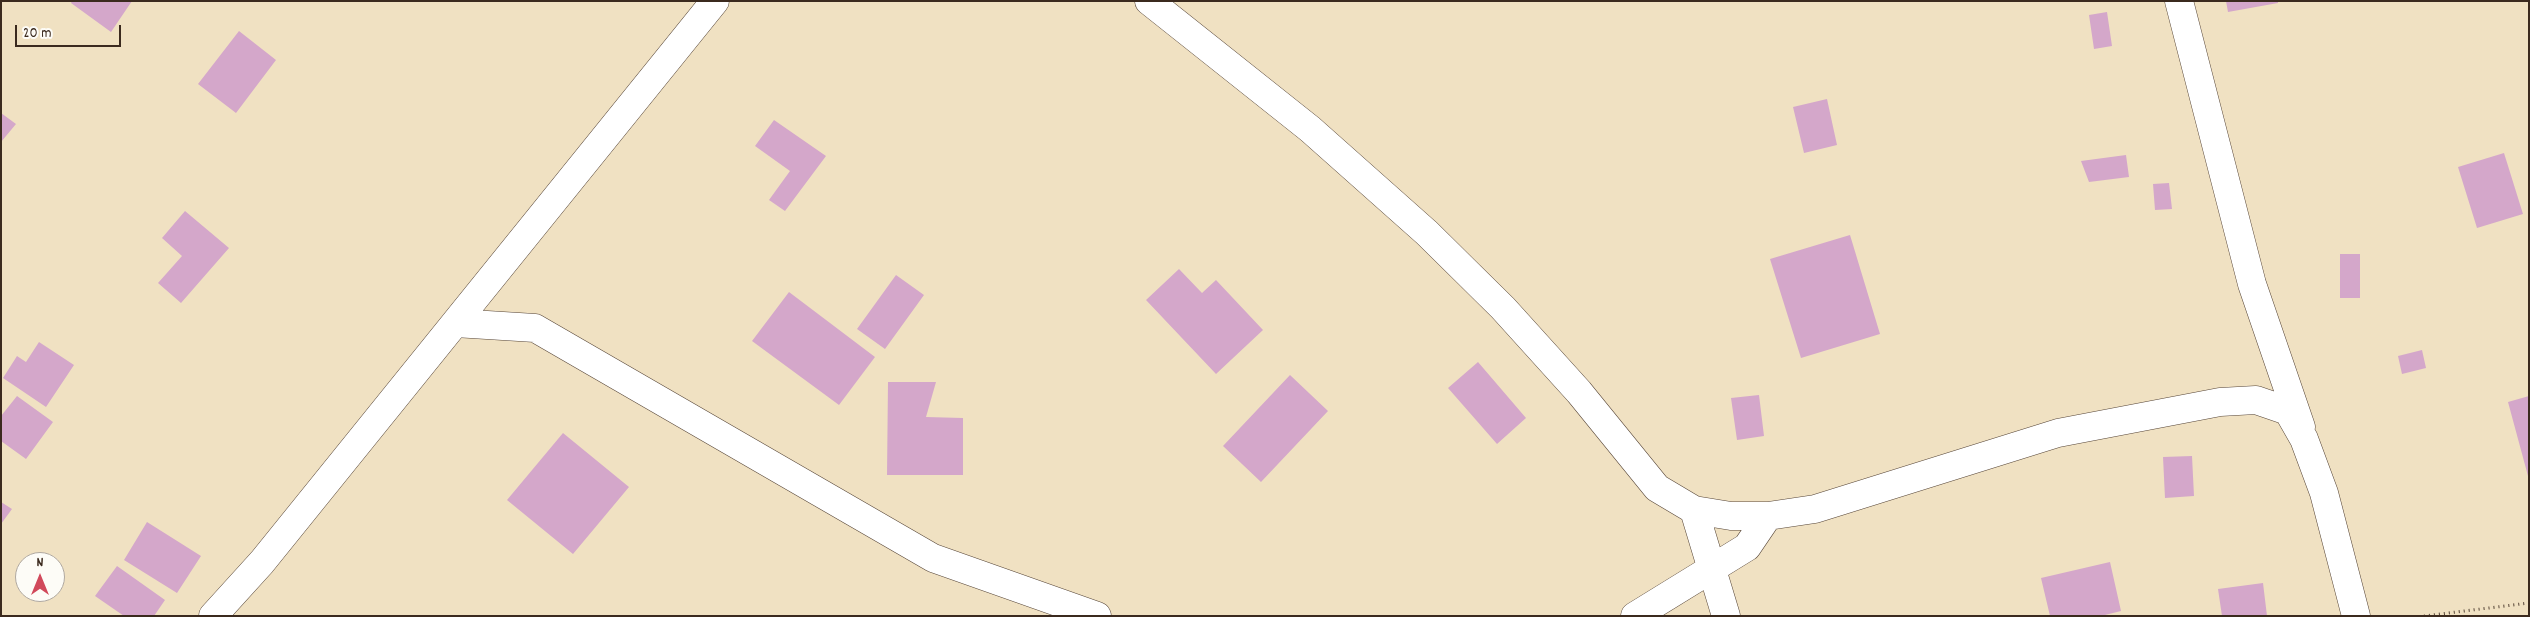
<!DOCTYPE html>
<html>
<head>
<meta charset="utf-8">
<style>
  body { margin:0 }
  #map { position:relative; width:2530px; height:617px; overflow:hidden; background:#f0e1c2; font-family:Dekko,sans-serif }
  canvas { display:block }
  .frame { position:absolute; inset:0; border:2px solid #3b2a1e; pointer-events:none }
  .north { position:absolute; left:15px; top:552px; width:50px; height:50px; box-sizing:border-box; background:#fdfcf7; border:1px solid #afa8a0; border-radius:50%; rotate:0deg; font-size:14px; font-weight:700; line-height:20px; text-align:center; color:#3b2a1e }
  .north::after { content:''; display:block; margin:auto; width:18px; height:22px; background:#d1495b; clip-path:polygon(50% 0,100% 100%,50% 72%,0 100%) }
  .scale { position:absolute; left:15px; top:25px; width:106px; height:22px; box-sizing:border-box; border:2px solid #3b2a1e; border-top:0; padding-left:6px; font-size:15px; line-height:18px; white-space:nowrap; color:#3b2a1e; -webkit-text-stroke:4px #fdfcf7; paint-order:stroke }
</style>
</head>
<body>
<div id="map">
<canvas width="2530" height="617"></canvas>
<div class="frame"></div>
<div class="north">N</div>
<div class="scale">20 m</div>
</div>
<script>
const ctx = document.querySelector('canvas').getContext('2d');
ctx.lineJoin = 'round';
function fillPath(path, color) { ctx.fillStyle = color; ctx.fill(path, 'evenodd'); }
const poly = rows => new Path2D(rows.map(r => 'M' + r).join(''));
function trace(path, color, width, dash) { ctx.strokeStyle = color; ctx.lineWidth = width; ctx.lineCap = dash ? 'butt' : 'round'; ctx.setLineDash(dash || []); ctx.stroke(path); }
fillPath(poly([
  [72,1,132,1,111,32,71,3],
  [2226,1,2278,1,2278,3,2228,12],
  [2107,12,2112,46,2094,49,2089,15],
  [239,31,276,60,236,113,198,84],
  [1827,99,1837,145,1804,153,1793,107],
  [1,113,16,124,1,142],
  [774,120,826,156,785,211,769,200,790,171,755,146],
  [2504,153,2523,214,2477,228,2458,167],
  [2126,155,2129,177,2089,182,2081,161],
  [2169,183,2172,209,2155,210,2153,184],
  [185,211,229,248,181,303,158,283,182,256,162,238],
  [1850,235,1880,334,1801,358,1770,259],
  [2340,254,2360,254,2360,298,2340,298],
  [1179,269,1202,293,1216,280,1263,330,1216,374,1146,300],
  [896,275,924,295,885,349,857,329],
  [789,292,875,357,839,405,752,341],
  [39,342,74,365,46,407,3,378,17,356,26,362],
  [2422,350,2426,368,2402,374,2398,356],
  [1478,362,1526,418,1497,444,1448,388],
  [1290,375,1328,411,1261,482,1223,446],
  [888,382,936,382,926,417,963,418,963,475,887,475],
  [1759,395,1764,436,1737,440,1731,398],
  [17,396,53,422,26,459,1,441,1,416],
  [2529,396,2529,476,2528,476,2508,402],
  [563,433,629,487,573,554,507,500],
  [2192,456,2194,496,2165,498,2163,457],
  [1,502,12,509,1,524],
  [147,522,201,556,177,593,124,560],
  [2110,562,2121,611,2101,616,2050,616,2041,578],
  [117,566,165,600,154,616,124,616,95,596],
  [2263,583,2267,616,2222,616,2218,589]
]), '#d4a7ca');
const minor = poly([
  [1149,1,1310,129,1427,233,1503,308,1579,392,1657,488,1694,510,1731,516,1768,516,1815,509,2058,433,2220,402,2256,400,2288,411,2304,439,2324,493,2356,616],
  [2179,1,2252,284,2301,427],
  [455,323,535,328,933,558,1097,616],
  [1694,510,1726,616],
  [213,616,262,562,715,1],
  [1635,616,1747,547,1768,516]
]);
trace(minor, '#564537', 29);
trace(poly([
  [2424,616,2529,603]
]), '#564537', 3, [1, 4]);
trace(minor, '#fff', 28);
</script>
</body>
</html>
